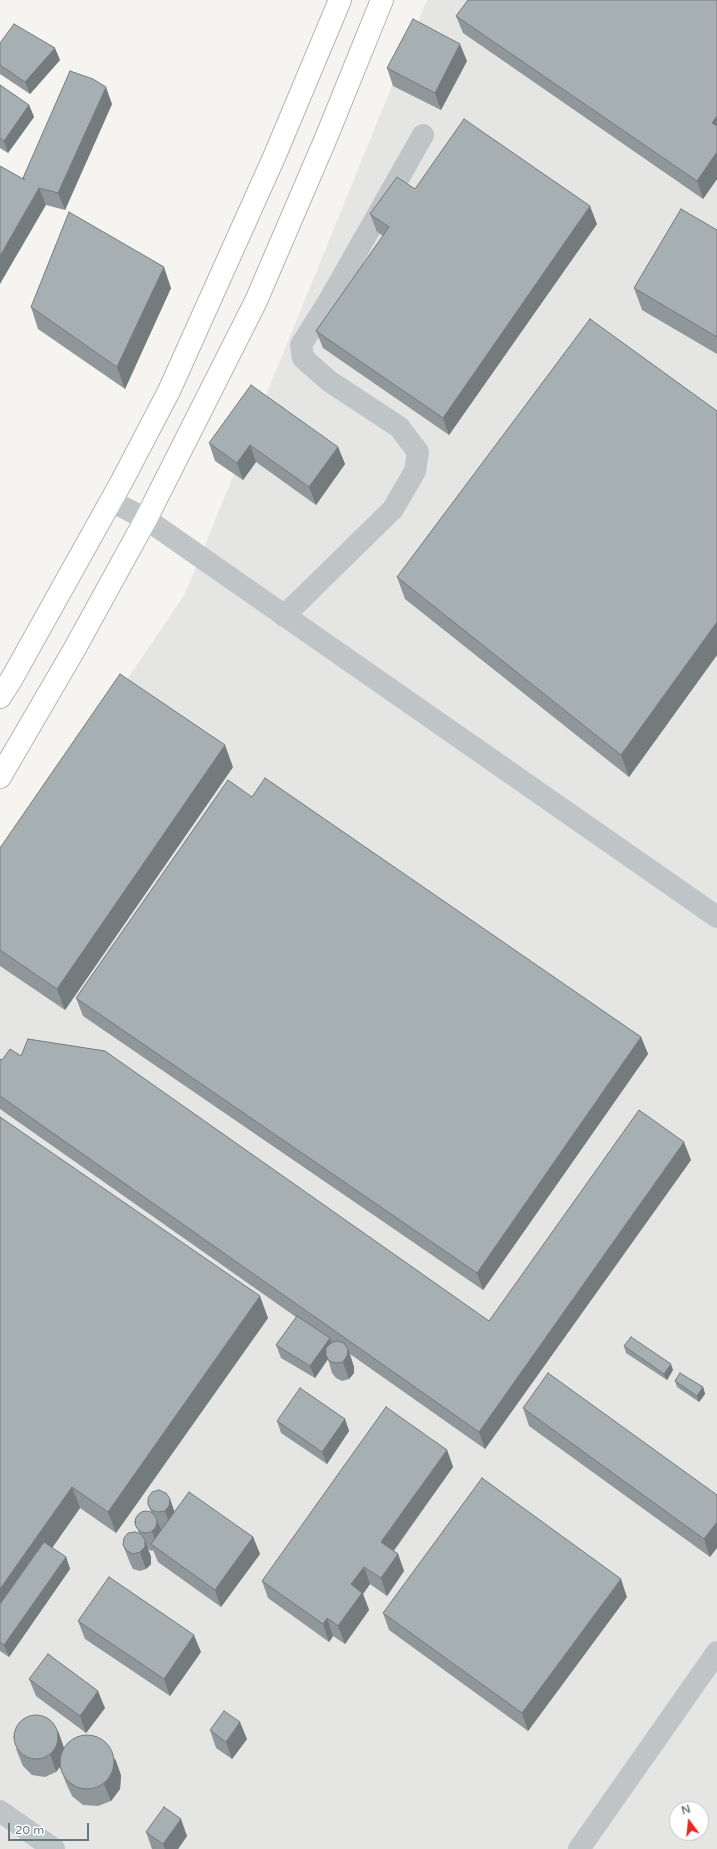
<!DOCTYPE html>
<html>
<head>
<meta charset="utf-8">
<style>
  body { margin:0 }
  #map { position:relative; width:717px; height:1849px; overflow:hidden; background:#f5f4f0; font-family:"Varela Round",sans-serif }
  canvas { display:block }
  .north { position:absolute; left:669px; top:1801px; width:40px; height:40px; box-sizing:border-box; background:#fff; border:1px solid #c1cacd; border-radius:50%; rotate:345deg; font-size:11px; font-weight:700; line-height:16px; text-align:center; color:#637a82 }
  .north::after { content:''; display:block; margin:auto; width:14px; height:18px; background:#e6281f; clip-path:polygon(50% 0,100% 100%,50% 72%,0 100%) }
  .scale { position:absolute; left:8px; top:1823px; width:81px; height:18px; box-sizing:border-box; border:2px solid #637a82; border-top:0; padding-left:5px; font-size:12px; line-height:14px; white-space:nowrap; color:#637a82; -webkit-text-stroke:3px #fff; paint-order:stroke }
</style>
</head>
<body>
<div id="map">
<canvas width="717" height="1849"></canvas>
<div class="north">N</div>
<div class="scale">20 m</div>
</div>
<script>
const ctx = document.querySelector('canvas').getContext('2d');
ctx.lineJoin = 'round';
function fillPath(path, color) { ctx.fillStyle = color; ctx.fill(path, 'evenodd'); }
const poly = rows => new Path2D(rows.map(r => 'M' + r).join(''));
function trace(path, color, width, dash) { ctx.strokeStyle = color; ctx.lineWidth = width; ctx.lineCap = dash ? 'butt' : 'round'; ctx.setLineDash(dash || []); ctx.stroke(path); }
fillPath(poly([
  [427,0,717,0,717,1849,0,1849,0,867,185,594],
  [677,1809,701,1809,701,1833,677,1833]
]), '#e5e5e4');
const major = poly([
  [0,697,11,680,122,481,169,391,275,155,340,0],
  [0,777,74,650,146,519,256,301,326,138,382,0]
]);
trace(major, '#b0b6b9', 24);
trace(poly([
  [111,501,146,519,717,917],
  [284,616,393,509,415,471,418,452,399,427,329,381,303,358,301,345,330,299,423,135],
  [0,1811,54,1849],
  [579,1849,717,1652]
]), '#bfc4c6', 22);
trace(major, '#fff', 22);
fillPath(poly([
  [717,0,717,179,703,199,463,33,456,16],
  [0,43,60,60,30,94,0,74],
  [467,61,441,110,393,86,387,68],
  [0,85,29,105,34,117,8,153,0,148],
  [112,104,65,210,46,205,23,178],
  [415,189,597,224,449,435,323,348,316,331,383,236,377,232,370,214],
  [717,230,717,354,642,310,634,288],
  [171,288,125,389,38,329,31,307],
  [717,411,717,655,629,777,405,599,397,577],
  [209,443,338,447,345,464,316,505,256,462,243,480,215,461],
  [233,767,65,1010,0,966,0,848],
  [252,797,641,1037,648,1054,483,1290,83,1016,76,998],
  [21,1056,489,1321,691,1160,485,1449,350,1354,354,1367,354,1373,349,1379,342,1381,336,1378,332,1373,328,1359,315,1378,281,1358,276,1345,296,1317,0,1109,0,1059,2,1060],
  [0,1117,268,1318,116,1533,80,1508,52,1548,66,1557,70,1569,9,1657,0,1651],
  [624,1346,673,1370,667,1380,626,1353],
  [675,1381,703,1387,705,1394,699,1402,677,1387],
  [523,1408,717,1495,710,1557,529,1426],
  [345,1419,349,1431,327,1464,281,1433,277,1421],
  [447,1450,453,1467,394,1551,398,1554,404,1571,387,1596,370,1584,363,1594,369,1610,345,1644,333,1636,329,1642,268,1598,262,1581],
  [170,1499,174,1512,253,1537,260,1554,221,1607,158,1562,153,1550,152,1551,148,1549,151,1557,151,1564,146,1569,140,1571,133,1569,130,1563,123,1545,139,1533,136,1525,151,1512,148,1504],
  [627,1597,528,1731,389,1630,383,1613],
  [78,1621,201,1652,170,1696,85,1639],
  [29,1679,105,1708,86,1733,36,1696],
  [210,1730,247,1739,232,1759,216,1748],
  [58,1731,64,1748,121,1775,120,1789,111,1801,98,1806,83,1805,72,1796,66,1783,60,1767,56,1772,45,1777,32,1775,23,1766,16,1749],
  [146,1832,187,1836,178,1849,152,1849]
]), '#8f979a');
fillPath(poly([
  [460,44,467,61,441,110,435,93],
  [55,48,60,60,30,94,25,82],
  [106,87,112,104,65,210,58,193],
  [29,105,34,117,8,153,4,141],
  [717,116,717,136,712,123],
  [717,152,717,179,703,199,697,181],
  [39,188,46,205,0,284,0,256],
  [590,206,597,224,449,435,443,418],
  [164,267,171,288,125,389,117,367],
  [250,445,256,462,243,480,237,463],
  [338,447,345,464,316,505,309,487],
  [717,622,717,655,629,777,621,755],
  [225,745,233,767,65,1010,57,989],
  [641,1037,648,1054,483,1290,477,1273],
  [684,1142,691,1160,485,1449,479,1432],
  [260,1296,268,1318,116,1533,108,1512],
  [330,1338,334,1350,326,1355,328,1359,315,1378,310,1366],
  [348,1349,354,1367,354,1373,349,1379,343,1362],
  [671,1364,673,1370,667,1380,664,1374],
  [703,1387,705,1394,699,1402,697,1396],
  [345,1419,349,1431,327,1464,322,1452],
  [447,1450,453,1467,387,1559,381,1542],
  [72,1487,80,1508,0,1622,0,1589],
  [170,1499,176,1516,171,1528,165,1511],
  [157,1520,164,1537,159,1549,152,1532],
  [717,1522,717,1548,710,1557,704,1539],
  [253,1537,260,1554,221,1607,215,1590],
  [145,1540,151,1557,151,1564,146,1569,140,1552],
  [398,1554,404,1571,387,1596,381,1578],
  [66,1557,70,1569,9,1657,4,1645],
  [364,1567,370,1584,363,1594,369,1610,345,1644,338,1626,351,1584],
  [621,1579,627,1597,528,1731,522,1713],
  [327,1618,333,1636,329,1642,323,1624],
  [194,1635,201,1652,170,1696,164,1679],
  [98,1691,105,1708,86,1733,80,1716],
  [240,1722,247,1739,232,1759,226,1742],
  [58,1731,64,1748,64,1761,56,1772,50,1754],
  [115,1758,121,1775,120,1789,111,1801,104,1784],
  [181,1819,187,1836,178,1849,165,1849,163,1844]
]), '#747b7d');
const building = poly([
  [468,0,717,0,717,116,712,123,717,126,717,152,697,181,456,16,468,0],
  [413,19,460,44,435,93,387,68,413,19],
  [14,24,55,48,25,82,0,65,0,43,14,24],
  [70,71,93,79,106,87,58,193,39,188,0,256,0,166,25,180,23,178,70,71],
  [0,85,29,105,4,141,0,138,0,85],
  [464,119,590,206,443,418,316,331,389,227,370,214,397,177,415,189,464,119],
  [681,209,717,230,717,337,634,288,681,209],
  [69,212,164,267,117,367,31,307,69,212],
  [590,319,717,411,717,622,621,755,397,577,590,319],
  [251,385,338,447,309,487,250,445,237,463,209,443,251,385],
  [120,674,225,745,57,989,0,950,0,848,120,674],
  [265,778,641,1037,477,1273,76,998,228,780,252,797,265,778],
  [28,1039,105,1051,489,1321,639,1110,684,1142,479,1432,0,1096,0,1059,2,1060,10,1049,21,1056,28,1039],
  [0,1117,260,1296,108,1512,72,1487,0,1589,0,1117],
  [297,1316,330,1338,310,1366,276,1345,297,1316],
  [631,1337,671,1364,664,1374,624,1346,631,1337],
  [337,1341,344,1343,348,1349,347,1356,343,1362,336,1363,329,1361,326,1355,326,1348,331,1343,337,1341],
  [548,1373,717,1495,717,1522,704,1539,523,1408,548,1373],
  [680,1373,703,1387,697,1396,675,1381,680,1373],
  [300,1388,345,1419,322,1452,277,1421,300,1388],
  [386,1407,447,1450,381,1542,398,1554,381,1578,364,1567,351,1584,362,1593,338,1626,327,1618,323,1624,262,1581,386,1407],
  [482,1478,621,1579,522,1713,383,1613,482,1478],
  [159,1490,166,1493,170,1499,169,1506,165,1511,158,1512,151,1510,148,1504,148,1498,152,1492,159,1490],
  [189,1492,253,1537,215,1590,151,1544,189,1492],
  '135 1522a11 11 0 1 1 22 0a11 11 0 1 1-22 0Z',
  [135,1532,141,1534,145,1540,145,1547,140,1552,133,1554,127,1551,123,1545,124,1538,128,1533,135,1532],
  [44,1542,66,1557,4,1645,0,1642,0,1604,44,1542],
  [109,1577,194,1635,164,1679,78,1621,109,1577],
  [48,1654,98,1691,80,1716,29,1679,48,1654],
  [224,1711,240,1722,226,1742,210,1730,224,1711],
  '14 1737a22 22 0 1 1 44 0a22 22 0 1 1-44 0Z',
  '60 1762a27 27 0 1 1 54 0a27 27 0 1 1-54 0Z',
  [164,1807,181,1819,163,1844,146,1832,164,1807]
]);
fillPath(building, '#a6b0b3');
trace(building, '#747b7d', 1);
</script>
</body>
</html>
